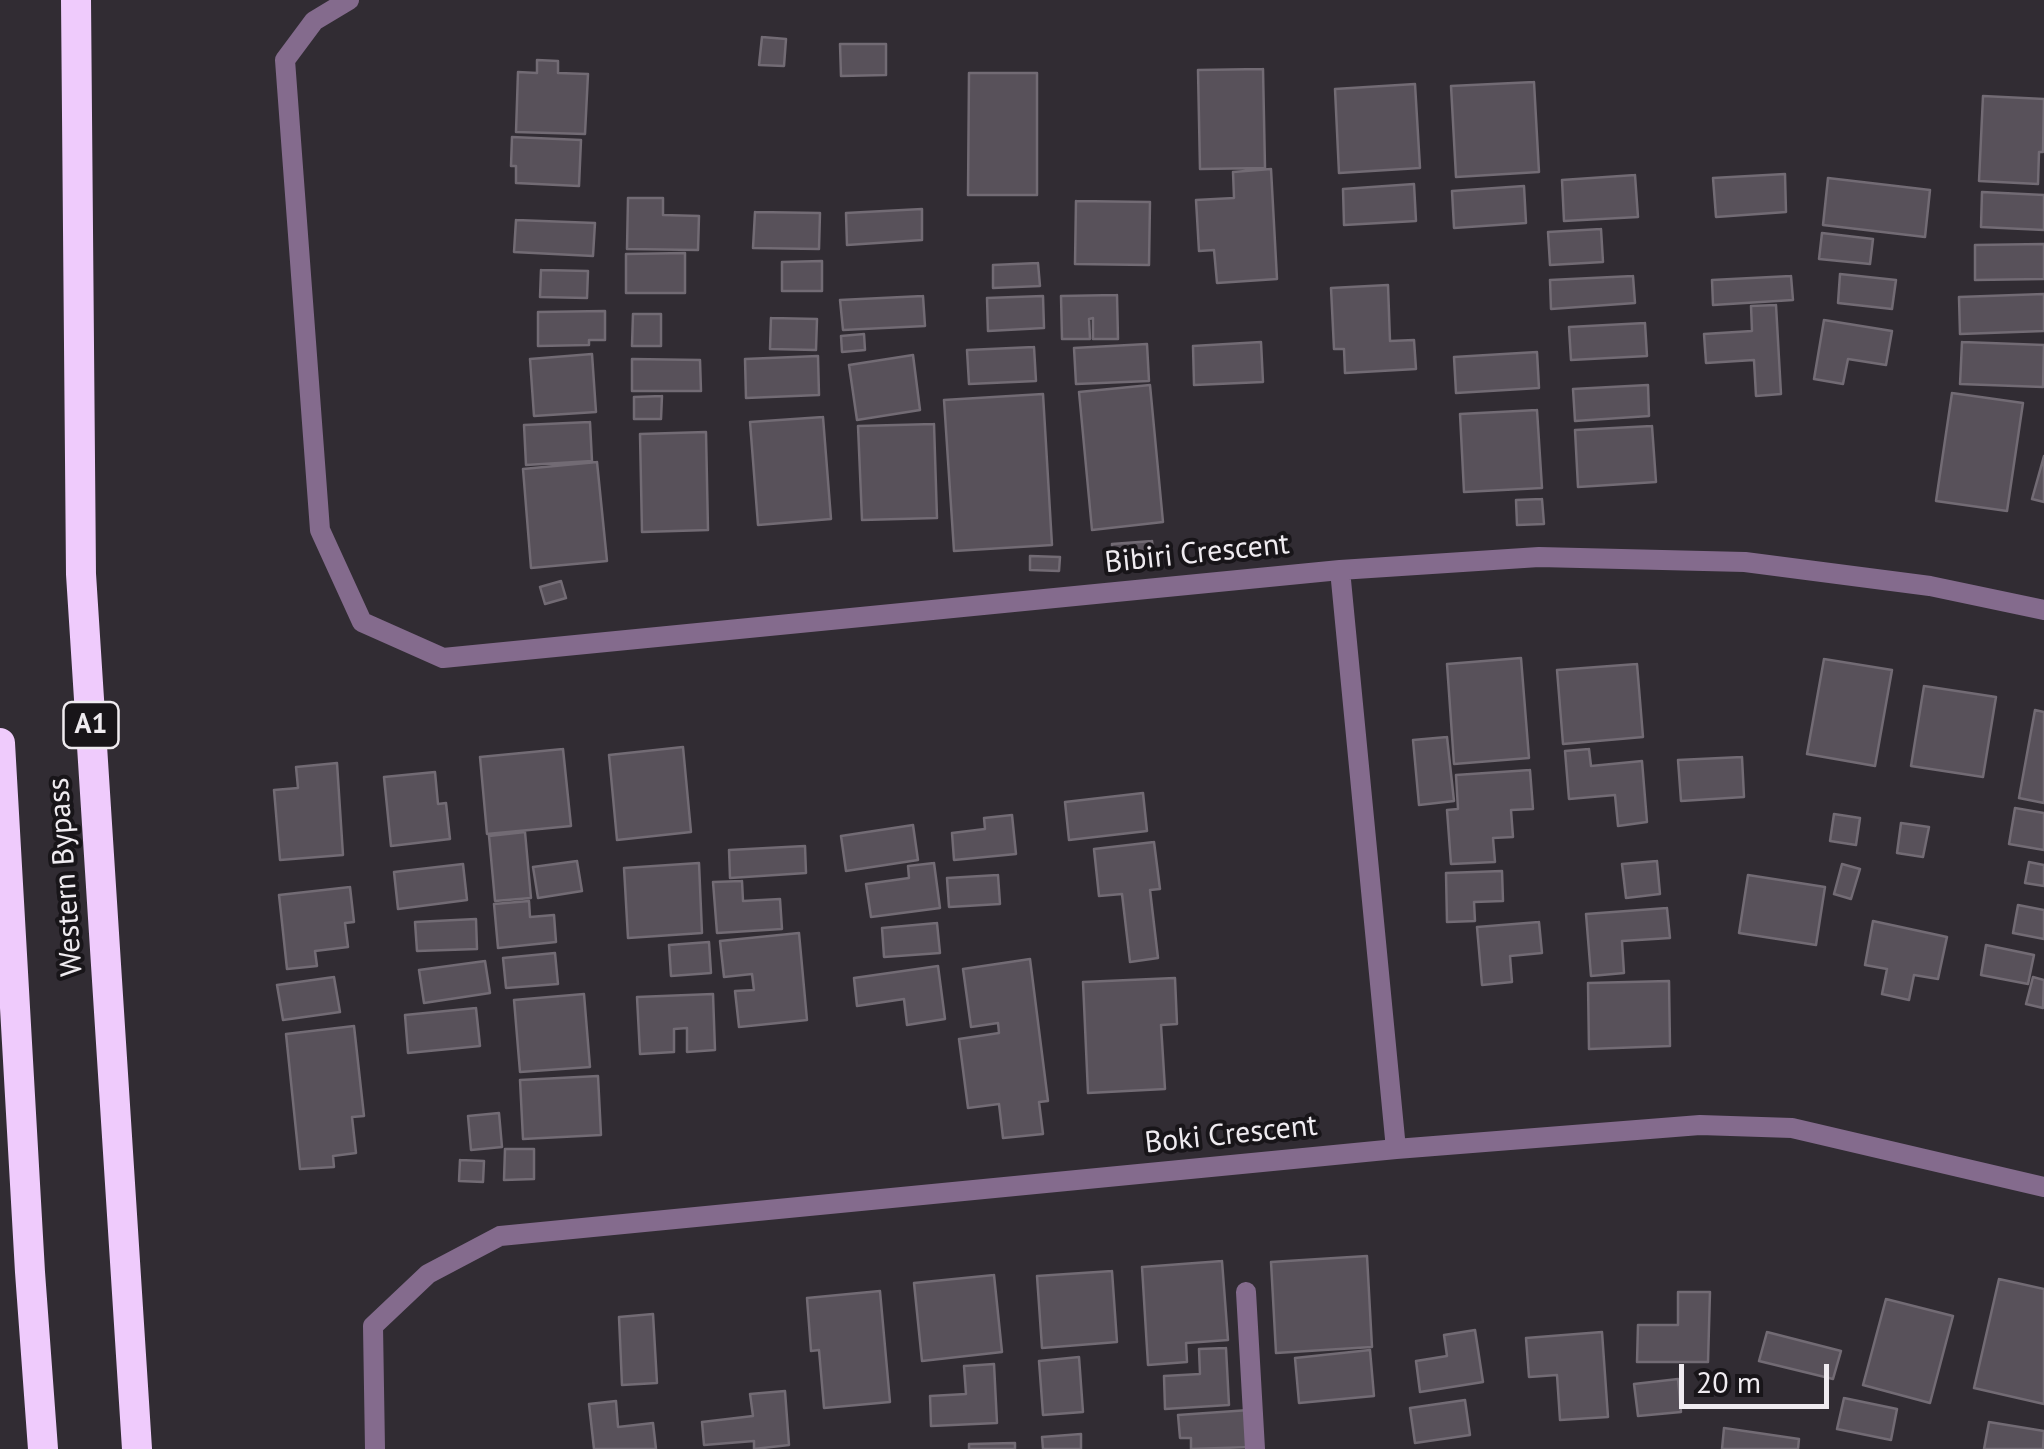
<!DOCTYPE html>
<html>
<head>
<meta charset="utf-8">
<style>
  body { margin:0 }
  #map { position:relative; width:2044px; height:1449px; overflow:hidden; background:#312c33; font-family:"PT Sans",sans-serif }
  canvas { display:block }
  .scale { position:absolute; left:1679px; top:1364px; width:150px; height:45px; box-sizing:border-box; border:5px solid #efebf0; border-top:0; padding-left:12px; font-size:30px; line-height:35px; white-space:nowrap; color:#efebf0; -webkit-text-stroke:8px #181519; paint-order:stroke }
</style>
</head>
<body>
<div id="map">
<canvas width="2044" height="1449"></canvas>
<div class="scale">20 m</div>
</div>
<script>
const ctx = document.querySelector('canvas').getContext('2d');
ctx.lineJoin = 'round';
function fillPath(path, color) { ctx.fillStyle = color; ctx.fill(path, 'evenodd'); }
const poly = rows => new Path2D(rows.map(r => 'M' + r).join(''));
function trace(path, color, width, dash) { ctx.strokeStyle = color; ctx.lineWidth = width; ctx.lineCap = dash ? 'butt' : 'round'; ctx.setLineDash(dash || []); ctx.stroke(path); }
function label(font, color, halo, rows, align = 'center') {
  ctx.font = font + ' "PT Sans",sans-serif'; ctx.lineWidth = 8; ctx.setLineDash([]); ctx.textBaseline = 'middle'; ctx.strokeStyle = halo; ctx.fillStyle = color; for (const [text, x, y, turn = 0] of rows) {
    ctx.save(); ctx.translate(x, y); ctx.rotate((+turn || 0) * Math.PI / 180); ctx.textAlign = isNaN(turn) ? turn : align; if (halo) ctx.strokeText(text, 0, 0); ctx.fillText(text, 0, 0); ctx.restore();
  }
}
const building = poly([
  [762,37,786,39,784,66,759,65,762,37],
  [840,44,886,44,886,75,841,76,840,44],
  [537,60,558,61,558,73,588,74,585,134,516,132,518,72,537,73,537,60],
  [1263,69,1265,168,1200,169,1198,70,1263,69],
  [969,73,1037,73,1037,195,968,195,969,73],
  [1534,82,1539,172,1456,177,1451,86,1534,82],
  [1415,84,1420,168,1339,173,1335,89,1415,84],
  [1983,96,2044,99,2043,152,2039,152,2038,184,1979,181,1983,96],
  [512,137,581,140,579,186,516,183,516,166,511,166,512,137],
  [1271,169,1277,279,1217,283,1214,250,1199,251,1196,200,1234,198,1233,172,1271,169],
  [1785,174,1786,212,1716,217,1713,178,1785,174],
  [1635,175,1638,217,1564,221,1562,180,1635,175],
  [1828,178,1930,190,1925,237,1823,225,1828,178],
  [1414,184,1416,221,1344,225,1343,189,1414,184],
  [1524,186,1526,223,1454,228,1452,191,1524,186],
  [1982,192,2044,195,2044,230,1981,227,1982,192],
  [628,198,663,198,663,215,699,216,698,250,627,249,628,198],
  [1076,201,1150,202,1149,265,1075,264,1076,201],
  [922,209,922,240,847,245,846,213,922,209],
  [755,212,820,213,819,249,753,248,755,212],
  [516,220,595,223,593,256,514,252,516,220],
  [1601,229,1603,262,1550,265,1548,232,1601,229],
  [1822,233,1873,239,1870,264,1819,259,1822,233],
  [2044,244,2044,279,1975,280,1975,245,2044,244],
  [685,253,685,293,626,293,626,254,685,253],
  [822,261,822,291,782,291,782,262,822,261],
  [1038,263,1040,286,993,288,993,265,1038,263],
  [541,270,588,271,587,298,540,297,541,270],
  [1840,274,1896,280,1892,309,1838,303,1840,274],
  [1633,276,1635,303,1551,309,1550,280,1633,276],
  [1791,276,1793,300,1713,305,1712,280,1791,276],
  [1388,285,1390,341,1414,340,1416,369,1345,373,1344,349,1334,349,1331,288,1388,285],
  [2044,294,2044,331,1960,334,1959,297,2044,294],
  [1117,295,1118,339,1093,339,1093,318,1089,319,1090,339,1062,339,1061,296,1117,295],
  [923,296,925,326,843,330,840,300,923,296],
  [1043,296,1044,328,988,331,987,298,1043,296],
  [1776,305,1781,394,1756,396,1754,360,1706,363,1704,334,1752,331,1751,306,1776,305],
  [605,311,605,340,589,340,589,345,538,346,538,312,605,311],
  [633,314,661,314,661,346,632,346,633,314],
  [771,318,817,319,816,350,770,349,771,318],
  [1824,320,1892,331,1886,365,1848,359,1843,384,1814,379,1824,320],
  [1645,323,1647,356,1571,360,1569,327,1645,323],
  [864,334,865,350,842,352,841,336,864,334],
  [1261,342,1263,382,1194,385,1193,346,1261,342],
  [1962,342,2044,345,2043,387,1960,384,1962,342],
  [1147,344,1149,381,1076,384,1074,348,1147,344],
  [1034,347,1036,381,969,384,967,350,1034,347],
  [1537,352,1539,388,1456,393,1454,357,1537,352],
  [592,354,596,412,534,416,530,359,592,354],
  [913,355,920,410,857,420,849,365,913,355],
  [818,356,819,395,746,398,745,359,818,356],
  [632,359,700,360,701,391,632,391,632,359],
  [1150,385,1163,522,1092,530,1079,392,1150,385],
  [1648,385,1649,416,1575,421,1573,389,1648,385],
  [1952,393,2023,403,2007,511,1936,501,1952,393],
  [1043,394,1052,545,954,551,944,400,1043,394],
  [662,396,661,419,634,419,634,397,662,396],
  [1537,410,1542,488,1464,492,1460,414,1537,410],
  [823,417,831,519,758,525,750,422,823,417],
  [590,422,592,461,526,465,524,425,590,422],
  [934,424,937,518,862,520,858,426,934,424],
  [1652,426,1656,482,1578,487,1575,430,1652,426],
  [706,432,708,530,642,532,640,434,706,432],
  [2044,456,2044,502,2032,499,2044,456],
  [597,462,607,561,531,568,523,469,597,462],
  [1542,499,1544,524,1517,525,1516,500,1542,499],
  [1152,541,1154,560,1113,564,1112,544,1152,541],
  [1030,556,1060,557,1059,571,1030,570,1030,556],
  [561,581,566,598,545,604,540,587,561,581],
  [1521,658,1529,758,1454,764,1447,664,1521,658],
  [1824,659,1892,670,1875,766,1807,754,1824,659],
  [1637,664,1643,737,1563,744,1557,670,1637,664],
  [1924,686,1996,697,1983,777,1911,766,1924,686],
  [2035,710,2044,712,2044,803,2019,798,2035,710],
  [1447,737,1454,801,1419,805,1413,740,1447,737],
  [683,747,691,832,617,840,609,755,683,747],
  [563,749,571,826,487,834,480,757,563,749],
  [1589,749,1591,766,1642,761,1647,822,1618,826,1615,795,1569,799,1565,751,1589,749],
  [1742,757,1744,797,1681,801,1678,760,1742,757],
  [337,763,343,855,280,860,274,790,298,788,296,767,337,763],
  [1530,770,1533,809,1511,810,1513,837,1493,838,1495,862,1451,864,1447,810,1458,809,1456,775,1530,770],
  [435,772,438,804,446,803,450,839,391,846,384,777,435,772],
  [1143,793,1147,831,1069,840,1065,802,1143,793],
  [2015,808,2044,813,2044,850,2009,844,2015,808],
  [1834,814,1860,818,1856,845,1830,841,1834,814],
  [1012,815,1016,854,954,860,952,833,985,829,984,818,1012,815],
  [1901,823,1929,827,1923,857,1897,853,1901,823],
  [913,825,918,860,846,871,841,836,913,825],
  [525,832,531,898,495,901,489,836,525,832],
  [1154,842,1160,889,1150,890,1158,958,1130,962,1122,894,1099,896,1094,849,1154,842],
  [805,846,806,873,730,878,729,850,805,846],
  [577,861,582,891,538,898,533,867,577,861],
  [1657,861,1660,894,1626,898,1622,864,1657,861],
  [2029,862,2044,865,2044,886,2025,883,2029,862],
  [699,863,702,933,628,938,624,868,699,863],
  [934,863,940,908,871,917,866,884,909,878,908,866,934,863],
  [463,864,467,900,398,909,394,872,463,864],
  [1842,864,1860,869,1851,899,1834,894,1842,864],
  [1502,871,1503,901,1474,902,1475,921,1447,922,1446,873,1502,871],
  [998,875,1000,904,949,907,947,878,998,875],
  [1748,875,1825,887,1816,945,1739,933,1748,875],
  [742,881,743,901,780,899,782,929,717,933,713,882,742,881],
  [350,887,354,922,345,923,348,947,315,951,317,966,287,969,279,895,350,887],
  [529,901,530,917,554,915,556,942,498,948,494,904,529,901],
  [2018,905,2044,910,2044,939,2013,933,2018,905],
  [1667,908,1670,938,1622,941,1624,973,1591,976,1586,914,1667,908],
  [476,919,477,949,417,951,415,922,476,919],
  [1873,921,1947,937,1938,979,1914,975,1909,1000,1882,994,1887,969,1865,965,1873,921],
  [1539,922,1542,953,1510,956,1512,982,1482,985,1477,927,1539,922],
  [937,923,940,953,884,957,882,928,937,923],
  [799,933,807,1020,739,1027,735,991,754,990,752,974,724,977,720,941,799,933],
  [709,942,711,973,671,976,669,945,709,942],
  [1986,945,2034,955,2028,984,1981,975,1986,945],
  [555,953,558,984,506,988,503,958,555,953],
  [1030,959,1048,1101,1039,1102,1043,1134,1003,1138,999,1104,968,1108,959,1039,999,1033,998,1023,971,1027,963,969,1030,959],
  [485,961,490,993,424,1003,419,970,485,961],
  [938,966,945,1019,907,1025,904,999,857,1006,854,978,938,966],
  [334,977,340,1012,283,1020,277,985,334,977],
  [2033,977,2044,980,2043,1008,2026,1004,2033,977],
  [1175,978,1177,1024,1161,1025,1165,1089,1088,1093,1083,982,1175,978],
  [1669,981,1670,1046,1589,1049,1588,983,1669,981],
  [584,994,590,1067,520,1072,514,1000,584,994],
  [713,994,715,1050,687,1052,687,1028,674,1029,674,1052,640,1054,637,997,713,994],
  [476,1008,480,1046,408,1053,405,1015,476,1008],
  [354,1026,364,1116,352,1117,356,1153,333,1156,334,1167,300,1169,286,1034,354,1026],
  [598,1076,601,1135,523,1139,520,1080,598,1076],
  [499,1113,502,1147,471,1150,468,1116,499,1113],
  [505,1149,534,1149,534,1179,504,1180,505,1149],
  [460,1160,484,1161,483,1182,459,1181,460,1160],
  [1367,1256,1372,1347,1276,1353,1271,1262,1367,1256],
  [1222,1261,1228,1340,1186,1343,1187,1362,1148,1365,1142,1267,1222,1261],
  [1112,1271,1117,1342,1042,1348,1037,1276,1112,1271],
  [994,1275,1002,1352,922,1361,914,1283,994,1275],
  [1999,1279,2044,1289,2044,1404,1974,1388,1999,1279],
  [880,1291,890,1402,824,1408,819,1350,811,1351,807,1298,880,1291],
  [1678,1292,1710,1292,1708,1362,1637,1362,1638,1325,1678,1325,1678,1292],
  [1886,1299,1953,1316,1930,1403,1863,1385,1886,1299],
  [653,1314,657,1383,622,1385,619,1317,653,1314],
  [1475,1330,1483,1382,1420,1392,1416,1361,1447,1356,1444,1335,1475,1330],
  [1602,1332,1608,1417,1560,1420,1557,1375,1529,1377,1526,1338,1602,1332],
  [1767,1332,1841,1351,1833,1379,1759,1361,1767,1332],
  [1226,1348,1229,1405,1165,1409,1164,1376,1200,1374,1199,1349,1226,1348],
  [1370,1350,1374,1396,1299,1403,1295,1358,1370,1350],
  [1079,1357,1083,1412,1043,1415,1039,1361,1079,1357],
  [994,1364,997,1423,931,1426,930,1396,966,1394,964,1366,994,1364],
  [1678,1379,1681,1412,1638,1416,1634,1384,1678,1379],
  [785,1391,789,1445,754,1449,754,1441,704,1445,702,1422,753,1416,750,1394,785,1391],
  [1844,1398,1897,1409,1891,1440,1837,1429,1844,1398],
  [1465,1400,1470,1435,1415,1443,1410,1408,1465,1400],
  [616,1401,618,1427,653,1423,656,1449,594,1449,589,1404,616,1401],
  [1249,1410,1252,1447,1191,1449,1191,1438,1180,1438,1178,1415,1249,1410],
  [1989,1422,2044,1431,2043,1449,1984,1449,1989,1422],
  [1724,1428,1799,1439,1798,1449,1722,1449,1724,1428],
  [1081,1434,1081,1449,1043,1449,1042,1437,1081,1434],
  [1015,1443,1015,1449,969,1449,969,1444,1015,1443]
]);
fillPath(building, '#58515a');
trace(building, '#726b74', 2.5);
trace(poly([
  [349,0,314,21,285,60,320,530,362,622,443,658,1340,570,1539,557,1745,562,1930,586,2044,610],
  [1340,570,1396,1149],
  [1246,1292,1255,1449],
  [375,1449,373,1326,428,1274,500,1236,1396,1149,1700,1125,1792,1128,2044,1187]
]), '#846b8d', 20);
trace(poly([
  [76,0,81,574,137,1449],
  [0,743,30,1272,43,1449]
]), '#efcbfc', 30);
for (const [x, y, w] of [
  [91,725,55]
]) { const box = new Path2D(); box.roundRect(x - w / 2, y - 23, w, 46, 8); ctx.fillStyle = '#181519'; ctx.fill(box); trace(box, '#efebf0', 2.5); }
label('bold 28px', '#efebf0', null, [
  ["A1",91,725]
]);
label('30px', '#efebf0', '#181519', [
  ["Bibiri Crescent",1197,554,-6],
  ["Western Bypass",66,877,-94],
  ["Boki Crescent",1231,1135,-6]
]);
</script>
</body>
</html>
